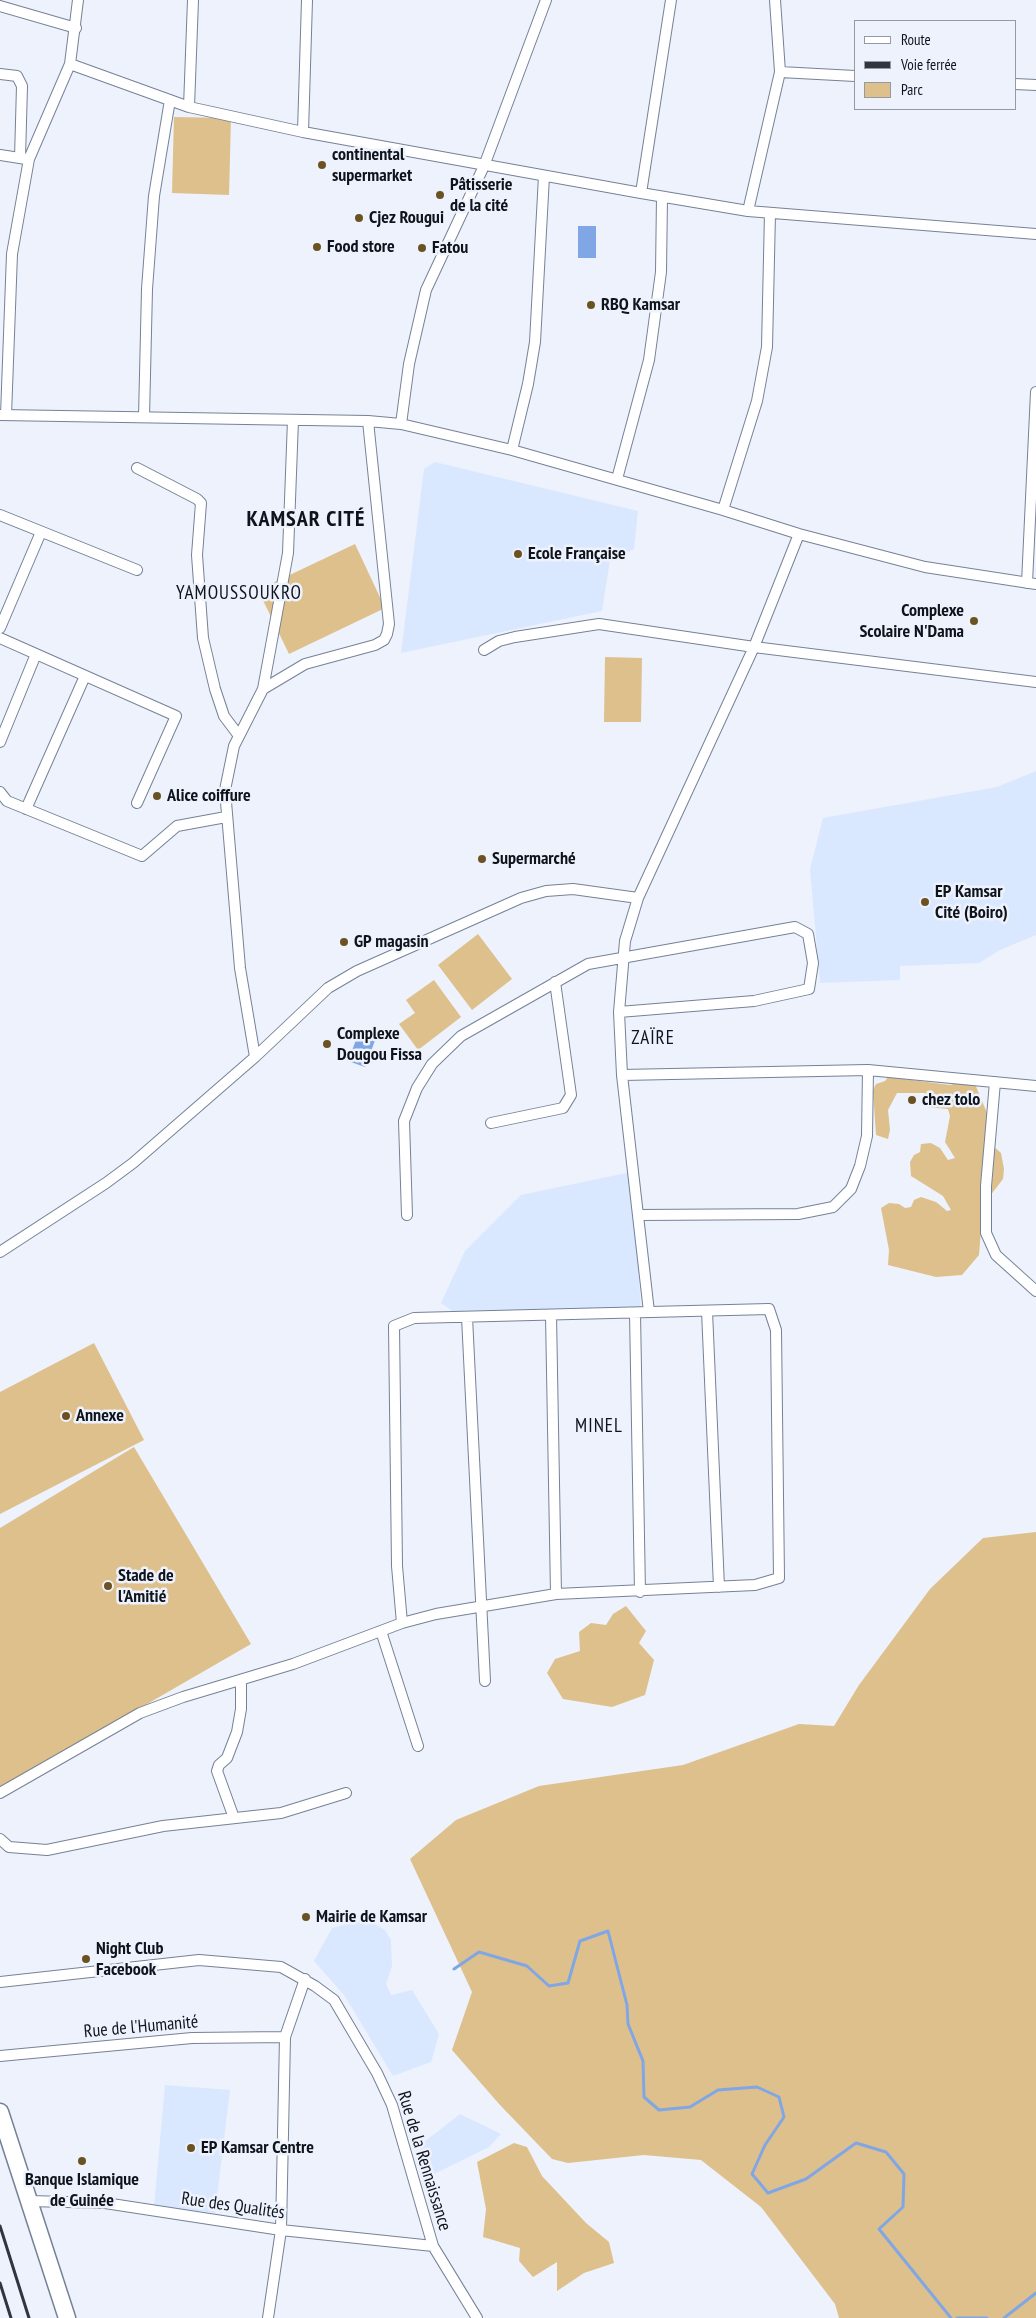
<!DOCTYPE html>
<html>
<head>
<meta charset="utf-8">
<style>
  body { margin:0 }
  #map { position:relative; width:1036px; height:2318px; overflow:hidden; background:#edf2fc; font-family:"PT Sans Narrow",sans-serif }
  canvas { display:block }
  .legend { position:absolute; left:854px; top:20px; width:162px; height:90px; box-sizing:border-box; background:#edf2fc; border:1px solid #9499a2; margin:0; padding:6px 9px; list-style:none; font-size:15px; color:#0f131b }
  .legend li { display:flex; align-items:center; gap:10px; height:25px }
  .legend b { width:25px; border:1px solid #9499a2 }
</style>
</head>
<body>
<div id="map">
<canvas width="1036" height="2318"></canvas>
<ul class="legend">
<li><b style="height:6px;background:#fff"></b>Route</li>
<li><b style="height:6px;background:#31353d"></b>Voie ferrée</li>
<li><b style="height:14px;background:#dec08c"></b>Parc</li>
</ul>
</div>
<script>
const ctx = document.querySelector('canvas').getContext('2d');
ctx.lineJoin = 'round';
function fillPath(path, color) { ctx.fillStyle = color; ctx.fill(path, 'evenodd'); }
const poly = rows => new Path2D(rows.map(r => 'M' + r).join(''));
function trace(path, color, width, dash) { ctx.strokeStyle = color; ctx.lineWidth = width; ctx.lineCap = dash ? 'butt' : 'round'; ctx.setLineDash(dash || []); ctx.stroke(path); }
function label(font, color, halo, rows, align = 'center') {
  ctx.font = font + ' "PT Sans Narrow",sans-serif'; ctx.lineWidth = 5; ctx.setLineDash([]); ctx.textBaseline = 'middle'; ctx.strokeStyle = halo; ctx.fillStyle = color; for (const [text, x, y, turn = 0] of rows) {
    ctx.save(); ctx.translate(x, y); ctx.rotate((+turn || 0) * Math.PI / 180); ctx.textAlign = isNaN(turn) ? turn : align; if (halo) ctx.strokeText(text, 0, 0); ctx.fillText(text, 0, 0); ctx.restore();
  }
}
fillPath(poly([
  [435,462,638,511,634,549,610,560,602,611,401,653,424,469],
  [1036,771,1036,935,1000,950,979,963,900,966,900,980,820,983,810,869,823,818,997,787],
  [631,1172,641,1308,467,1321,441,1303,465,1251,521,1195],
  [367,1919,385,1930,391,1940,392,1966,386,1984,391,1995,412,1990,439,2034,431,2062,393,2076,344,1995,314,1961,332,1928],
  [165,2085,230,2090,215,2213,154,2206],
  [460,2114,501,2134,489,2147,430,2176,419,2146]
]), '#d9e8ff');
fillPath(poly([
  [174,117,231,118,229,195,172,193],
  [355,544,385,608,289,654,258,590],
  [605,657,642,658,641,722,604,722],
  [478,934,512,979,472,1010,438,965],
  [434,980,461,1017,418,1050,399,1024,415,1013,406,1000],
  [888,1077,950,1085,964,1081,975,1084,987,1113,995,1114,997,1122,992,1145,1001,1153,1004,1169,1003,1179,983,1205,979,1255,962,1275,936,1277,888,1265,889,1250,881,1208,889,1203,899,1204,905,1208,911,1207,914,1200,921,1197,936,1202,947,1211,951,1210,943,1196,911,1176,910,1162,914,1155,920,1152,921,1144,931,1143,940,1148,948,1160,955,1158,945,1142,950,1116,948,1109,926,1107,925,1093,897,1093,888,1110,890,1130,888,1139,876,1135,873,1090,876,1084,885,1081],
  [94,1343,144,1440,0,1514,0,1392],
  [134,1447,251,1644,0,1789,0,1528],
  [1036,1532,1036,2318,839,2318,835,2304,761,2207,701,2160,644,2155,568,2163,552,2159,500,2105,452,2050,472,1992,410,1859,456,1820,539,1786,683,1765,799,1724,834,1726,859,1685,930,1589,983,1538],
  [626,1606,646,1631,639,1643,654,1660,645,1695,612,1707,563,1699,547,1673,555,1659,580,1651,579,1632,591,1623,606,1625,613,1614],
  [514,2143,527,2147,542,2176,586,2223,609,2242,614,2263,584,2273,557,2291,557,2262,533,2277,519,2261,520,2248,483,2237,486,2209,477,2162]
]), '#dec08c');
fillPath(poly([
  [578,226,596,226,596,258,578,258],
  [359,1032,376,1038,365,1067,348,1061]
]), '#80a6e5');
trace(poly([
  [454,1969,479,1952,527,1966,549,1986,568,1983,580,1941,608,1931,627,2005,628,2024,643,2061,644,2097,659,2110,690,2107,718,2090,757,2087,779,2097,784,2117,765,2145,752,2174,768,2193,806,2179,856,2143,886,2152,904,2174,903,2207,879,2229,951,2318],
  [957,2318,987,2318],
  [1004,2318,1036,2293]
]), '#80a6e5', 3);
const street = poly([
  [0,6,76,28],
  [70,64,189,107,303,132,641,193,748,211,1036,234],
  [780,72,855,76],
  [0,74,17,76,22,86,20,158],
  [1015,84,1036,85],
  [189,107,193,0],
  [303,132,307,0],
  [0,155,26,159],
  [641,193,671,0],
  [748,211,780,72,775,0],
  [0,415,368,421,401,424,512,450,723,510,799,534,925,567,1036,584],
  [6,415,12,254,29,159,70,64,78,0],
  [144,417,147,289,154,196,170,100],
  [401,424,409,364,426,290,484,166,546,0],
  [512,450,528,384,535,342,544,176],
  [137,468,197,499,201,503,197,555,203,638,215,689,224,716,239,736],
  [617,479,649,360,661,272,662,197],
  [723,510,757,401,767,347,770,213],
  [0,515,137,570],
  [1027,583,1036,392],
  [0,628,41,532],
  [0,638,176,716,137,803],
  [484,650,499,641,515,637,599,624,754,647,1036,682],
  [263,689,288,553,293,420],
  [0,742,36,654],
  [0,792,7,801,142,856,177,826,226,817],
  [26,809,85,676],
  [255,1057,240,968,225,790,234,746,263,689,305,664,375,645,384,640,387,634,389,624,368,421],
  [622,1075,868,1070,1036,1086],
  [995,1082,986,1186,986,1233,996,1255,1036,1291],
  [491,1123,563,1108,571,1095,555,982],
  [407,1215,404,1121,417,1088,432,1064,461,1036,588,964,795,927,808,934,813,963,809,989,754,1001,619,1012],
  [639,1215,798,1214,833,1207,851,1189,860,1166,867,1136,868,1070],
  [0,1252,106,1183,133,1163,255,1057,328,988,357,971,521,898,546,891,573,889,638,898],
  [707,1311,719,1587],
  [649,1312,622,1075,619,1012,625,941,638,898,754,647,799,534],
  [635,1313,640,1592],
  [551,1315,556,1594],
  [467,1317,485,1681],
  [381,1631,418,1746],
  [0,1793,140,1713,183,1697,293,1664,402,1623,436,1614,556,1594,755,1585,779,1578,776,1330,769,1309,414,1318,394,1326,397,1566,402,1623],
  [234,1818,217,1771,219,1765,227,1758,237,1732,241,1709,241,1680],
  [0,1839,9,1847,47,1850,163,1826,281,1813,346,1793],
  [0,1982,199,1960,281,1967,315,1986,334,2000,377,2073,392,2105,433,2246,477,2318],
  [0,2056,192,2038,285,2037],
  [29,2201,105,2203,281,2230,433,2246],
  [268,2318,281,2230,285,2037,305,1979]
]);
const primary = poly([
  [0,2112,67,2318]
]);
trace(street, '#758296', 12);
trace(primary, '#758296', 19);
trace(street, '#fff', 10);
trace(primary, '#fff', 16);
trace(poly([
  [0,2226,29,2318],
  [0,2283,11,2318]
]), '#31353d', 3);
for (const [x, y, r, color] of [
  [322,165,5,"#6b5223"],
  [440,195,5,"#6b5223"],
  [359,218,5,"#6b5223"],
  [317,247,5,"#6b5223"],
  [422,248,5,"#6b5223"],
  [591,305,5,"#6b5223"],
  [518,554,5,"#6b5223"],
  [974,621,5,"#6b5223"],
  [157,796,5,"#6b5223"],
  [482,859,5,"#6b5223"],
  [925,902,5,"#6b5223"],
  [344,942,5,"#6b5223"],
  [327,1044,5,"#6b5223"],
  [912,1100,5,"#6b5223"],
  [66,1416,5,"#6b5223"],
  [108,1586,5,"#6b5223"],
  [306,1917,5,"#6b5223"],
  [86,1959,5,"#6b5223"],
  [191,2148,5,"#6b5223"],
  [82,2161,5,"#6b5223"]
]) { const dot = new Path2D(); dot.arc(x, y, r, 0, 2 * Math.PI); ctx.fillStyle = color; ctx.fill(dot); trace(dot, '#edf2fc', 2); }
label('bold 18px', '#0f131b', '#edf2fc', [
  ["continental",332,155],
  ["supermarket",332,176],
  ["Pâtisserie",450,185],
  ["de la cité",450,206],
  ["Cjez Rougui",369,218],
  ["Food store",327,247],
  ["Fatou",432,248],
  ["RBQ Kamsar",601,305],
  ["Ecole Française",528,554],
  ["Complexe",964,611,"right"],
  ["Scolaire N'Dama",964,632,"right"],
  ["Alice coiffure",167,796],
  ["Supermarché",492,859],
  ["EP Kamsar",935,892],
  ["Cité (Boiro)",935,913],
  ["GP magasin",354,942],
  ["Complexe",337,1034],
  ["Dougou Fissa",337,1055],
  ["chez tolo",922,1100],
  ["Annexe",76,1416],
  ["Stade de",118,1576],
  ["l'Amitié",118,1597],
  ["Mairie de Kamsar",316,1917],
  ["Night Club",96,1949],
  ["Facebook",96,1970],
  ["EP Kamsar Centre",201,2148],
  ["Banque Islamique",82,2180,"center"],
  ["de Guinée",82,2201,"center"]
], 'left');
label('18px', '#0f131b', '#edf2fc', [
  ["Rue de l'Humanité",141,2027,-5],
  ["Rue de la Rennaissance",424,2161,73],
  ["Rue des Qualités",233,2206,8]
]);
ctx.letterSpacing = '1px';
label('19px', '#0f131b', '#edf2fc', [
  ["YAMOUSSOUKRO",239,594],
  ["ZAÏRE",653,1039],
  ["MINEL",599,1427]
]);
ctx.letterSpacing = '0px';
ctx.letterSpacing = '1px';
label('bold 22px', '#0f131b', '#edf2fc', [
  ["KAMSAR CITÉ",306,520]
]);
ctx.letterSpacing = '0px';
</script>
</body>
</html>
